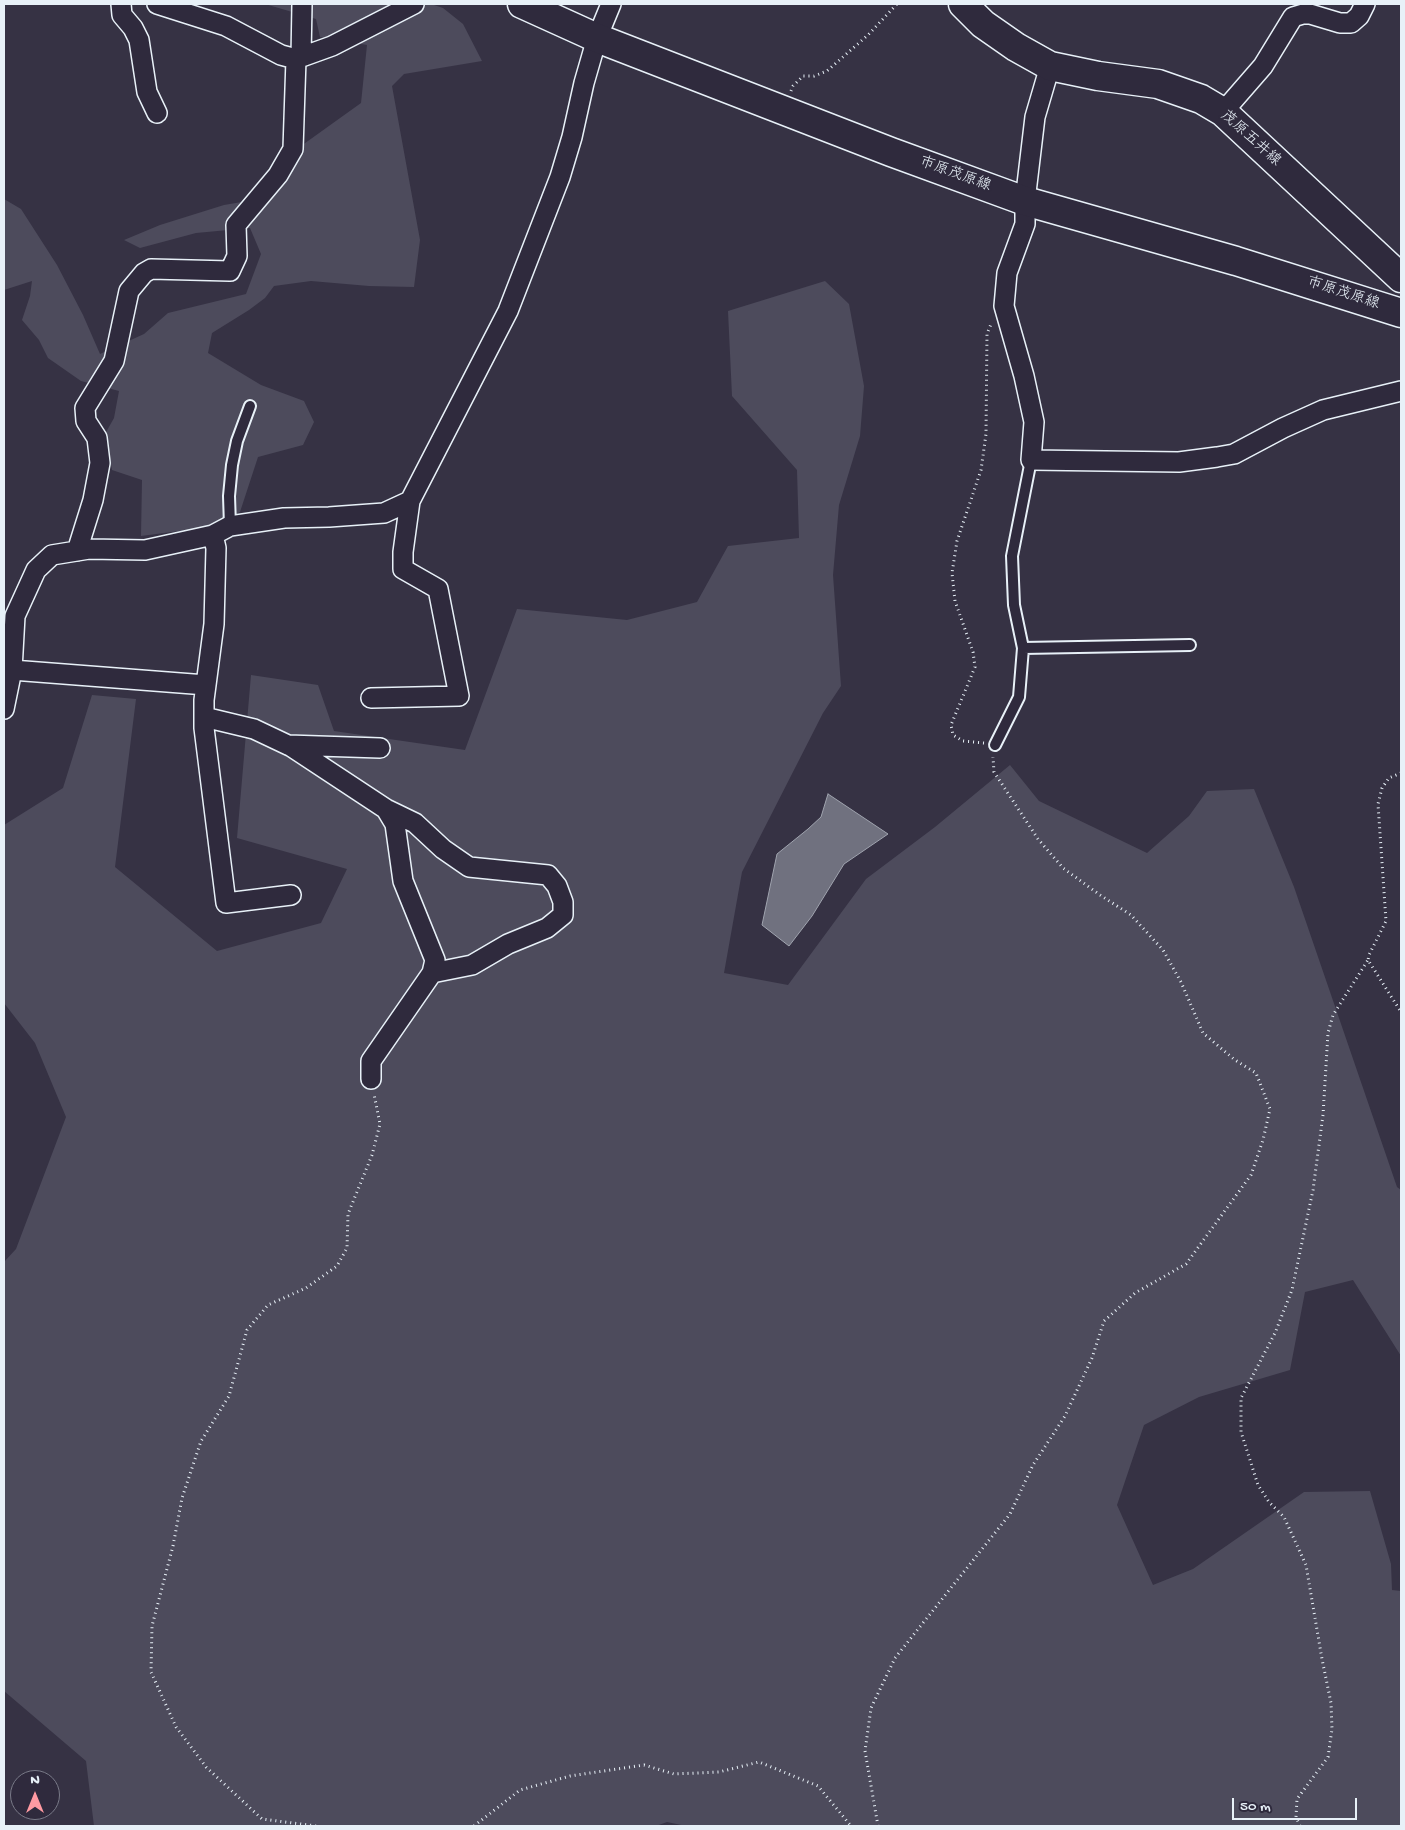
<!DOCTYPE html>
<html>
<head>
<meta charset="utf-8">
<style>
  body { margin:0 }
  #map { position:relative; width:1405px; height:1830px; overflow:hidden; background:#363244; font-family:"Gochi Hand",sans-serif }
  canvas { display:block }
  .frame { position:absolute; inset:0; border:5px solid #e8f1f8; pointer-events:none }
  .north { position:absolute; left:10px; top:1770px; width:50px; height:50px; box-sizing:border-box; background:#2f2a3d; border:1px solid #797a88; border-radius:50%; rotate:0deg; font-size:14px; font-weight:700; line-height:20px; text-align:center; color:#e8f1f8 }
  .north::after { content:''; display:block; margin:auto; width:18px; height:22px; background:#ff9aa2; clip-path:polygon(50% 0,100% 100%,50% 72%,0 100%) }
  .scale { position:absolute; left:1232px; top:1798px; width:125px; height:22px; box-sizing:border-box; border:2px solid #e8f1f8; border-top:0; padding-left:6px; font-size:15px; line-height:18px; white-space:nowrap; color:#e8f1f8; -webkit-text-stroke:4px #2f2a3d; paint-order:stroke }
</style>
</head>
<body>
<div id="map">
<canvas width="1405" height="1830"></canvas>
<div class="frame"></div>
<div class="north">N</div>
<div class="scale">50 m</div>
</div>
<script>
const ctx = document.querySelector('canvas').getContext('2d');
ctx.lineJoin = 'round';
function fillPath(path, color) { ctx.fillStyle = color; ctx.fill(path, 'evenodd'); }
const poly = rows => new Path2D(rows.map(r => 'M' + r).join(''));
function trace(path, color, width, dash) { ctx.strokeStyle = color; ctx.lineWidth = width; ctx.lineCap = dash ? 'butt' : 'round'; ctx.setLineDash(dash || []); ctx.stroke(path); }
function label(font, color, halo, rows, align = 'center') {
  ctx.font = font + ' "Gochi Hand","Klee One",sans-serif'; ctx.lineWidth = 4; ctx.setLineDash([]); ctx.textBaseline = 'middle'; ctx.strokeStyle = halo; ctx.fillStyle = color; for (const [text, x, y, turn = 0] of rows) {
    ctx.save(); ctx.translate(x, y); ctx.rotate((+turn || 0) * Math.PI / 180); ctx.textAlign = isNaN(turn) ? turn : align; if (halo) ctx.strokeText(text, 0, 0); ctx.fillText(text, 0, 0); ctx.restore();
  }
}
fillPath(poly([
  [265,4,431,4,443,8,463,24,482,61,404,74,392,86,420,240,414,287,369,286,311,281,274,286,265,298,249,310,212,333,208,353,261,385,304,401,314,422,303,445,258,457,240,512,210,527,141,536,142,480,112,470,105,434,114,418,119,391,81,381,48,358,39,340,22,320,30,296,32,281,4,290,4,199,21,209,57,265,83,315,100,354,144,334,168,313,246,294,261,254,250,228,196,233,140,248,124,240,160,225,224,205,271,197,301,146,361,103,367,45,320,37,316,19],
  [825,281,849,304,864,386,860,436,839,505,833,575,841,686,823,713,742,872,724,973,788,985,866,879,935,827,1010,765,1039,801,1147,853,1189,816,1207,791,1254,789,1294,887,1397,1187,1401,1190,1401,1356,1353,1280,1305,1292,1290,1370,1199,1397,1144,1425,1117,1505,1153,1585,1193,1569,1304,1492,1370,1491,1391,1564,1392,1590,1401,1591,1401,1826,686,1826,667,1822,656,1826,94,1826,86,1761,4,1691,4,1262,16,1249,66,1117,35,1043,4,1003,4,825,63,788,92,695,136,699,115,867,217,951,321,923,347,869,237,838,251,675,318,685,334,731,465,750,517,609,627,620,697,602,728,546,799,538,797,470,732,396,728,311]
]), '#4d4b5c');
const water = poly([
  [828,794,888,834,844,864,812,916,789,946,762,925,777,854,808,829,821,817,828,794]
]);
fillPath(water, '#70717f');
trace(water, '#a0a4af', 1);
const lane = poly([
  [230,526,229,496,232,465,237,441,250,406],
  [1023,648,1190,645],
  [995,745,1019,697,1023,648,1014,605,1012,556,1031,460]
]);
const street = poly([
  [121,4,122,15,133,28,139,40,147,92,157,113],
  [157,4,226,26,281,55,296,59,332,46,414,4],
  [301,57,302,4],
  [1050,66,1035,117,1025,201,1025,224,1007,273,1004,306,1024,376,1034,422,1031,460,1179,462,1217,457,1234,454,1283,428,1323,410,1401,391],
  [1223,112,1263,66,1293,17,1303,14,1310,14,1340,23,1351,23,1359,16,1365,4],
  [213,535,216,548,214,624,204,700,204,728,226,903,291,895],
  [77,551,93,500,100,463,97,438,86,421,85,408,114,361,129,291,144,273,151,269,230,271,237,256,236,225,278,175,293,149,296,59],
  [12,670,206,685],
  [371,698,459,696,438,589,403,569,403,552,410,501],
  [4,709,12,670,15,616,36,570,52,555,89,549,145,550,213,535,230,526,284,518,329,517,384,513,410,501,508,311,560,177,572,137,584,83,597,38,611,4],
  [204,717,254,729,292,747,386,809,415,823,443,849,469,867,548,875,557,886,563,902,563,915,547,928,508,944,472,965,432,973,371,1061,371,1079],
  [288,745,380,748],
  [386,809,395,824,403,881,435,960,432,973]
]);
const secondary = poly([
  [963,4,983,24,1016,47,1050,66,1098,76,1158,84,1201,99,1223,112,1401,278]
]);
const primary = poly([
  [522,4,597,38,891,152,1025,201,1236,261,1401,313]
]);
trace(lane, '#e8f1f8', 14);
trace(street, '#e8f1f8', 22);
trace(secondary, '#e8f1f8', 31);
trace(primary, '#e8f1f8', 31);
trace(poly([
  [791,91,793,86,803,76,814,76,827,71,868,35,897,4],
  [984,743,963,741,953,735,951,725,975,667,973,652,955,601,952,573,957,541,981,470,986,434,987,334,991,324],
  [1401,773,1389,778,1382,788,1378,804,1386,921,1369,955,1368,960,1401,1012],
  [316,1826,262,1819,206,1767,176,1727,151,1672,152,1626,173,1546,182,1498,201,1441,229,1396,247,1330,268,1305,306,1288,337,1266,347,1248,348,1214,372,1155,380,1124,374,1094],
  [474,1826,520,1790,570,1776,644,1765,674,1774,719,1772,759,1762,818,1786,851,1826],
  [878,1826,865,1751,871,1708,895,1658,1010,1514,1033,1465,1065,1416,1092,1358,1104,1321,1135,1293,1186,1264,1251,1175,1263,1140,1270,1109,1256,1073,1235,1060,1203,1033,1181,982,1163,950,1131,915,1100,895,1063,868,1038,839,994,772,993,757],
  [1300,1826,1296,1817,1297,1799,1328,1757,1332,1729,1331,1703,1322,1659,1306,1565,1284,1517,1269,1502,1258,1485,1241,1432,1241,1398,1275,1333,1292,1290,1313,1190,1323,1115,1328,1033,1333,1015,1368,960]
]), '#e8f1f8', 3, [1, 4]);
trace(lane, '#2f2a3d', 10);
trace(street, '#2f2a3d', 19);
trace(secondary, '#2f2a3d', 28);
trace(primary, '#2f2a3d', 28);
label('15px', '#e8f1f8', '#2f2a3d', [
  ["茂原五井線",1250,139,42],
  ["市原茂原線",955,175,20],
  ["市原茂原線",1343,294,18]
]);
</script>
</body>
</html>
